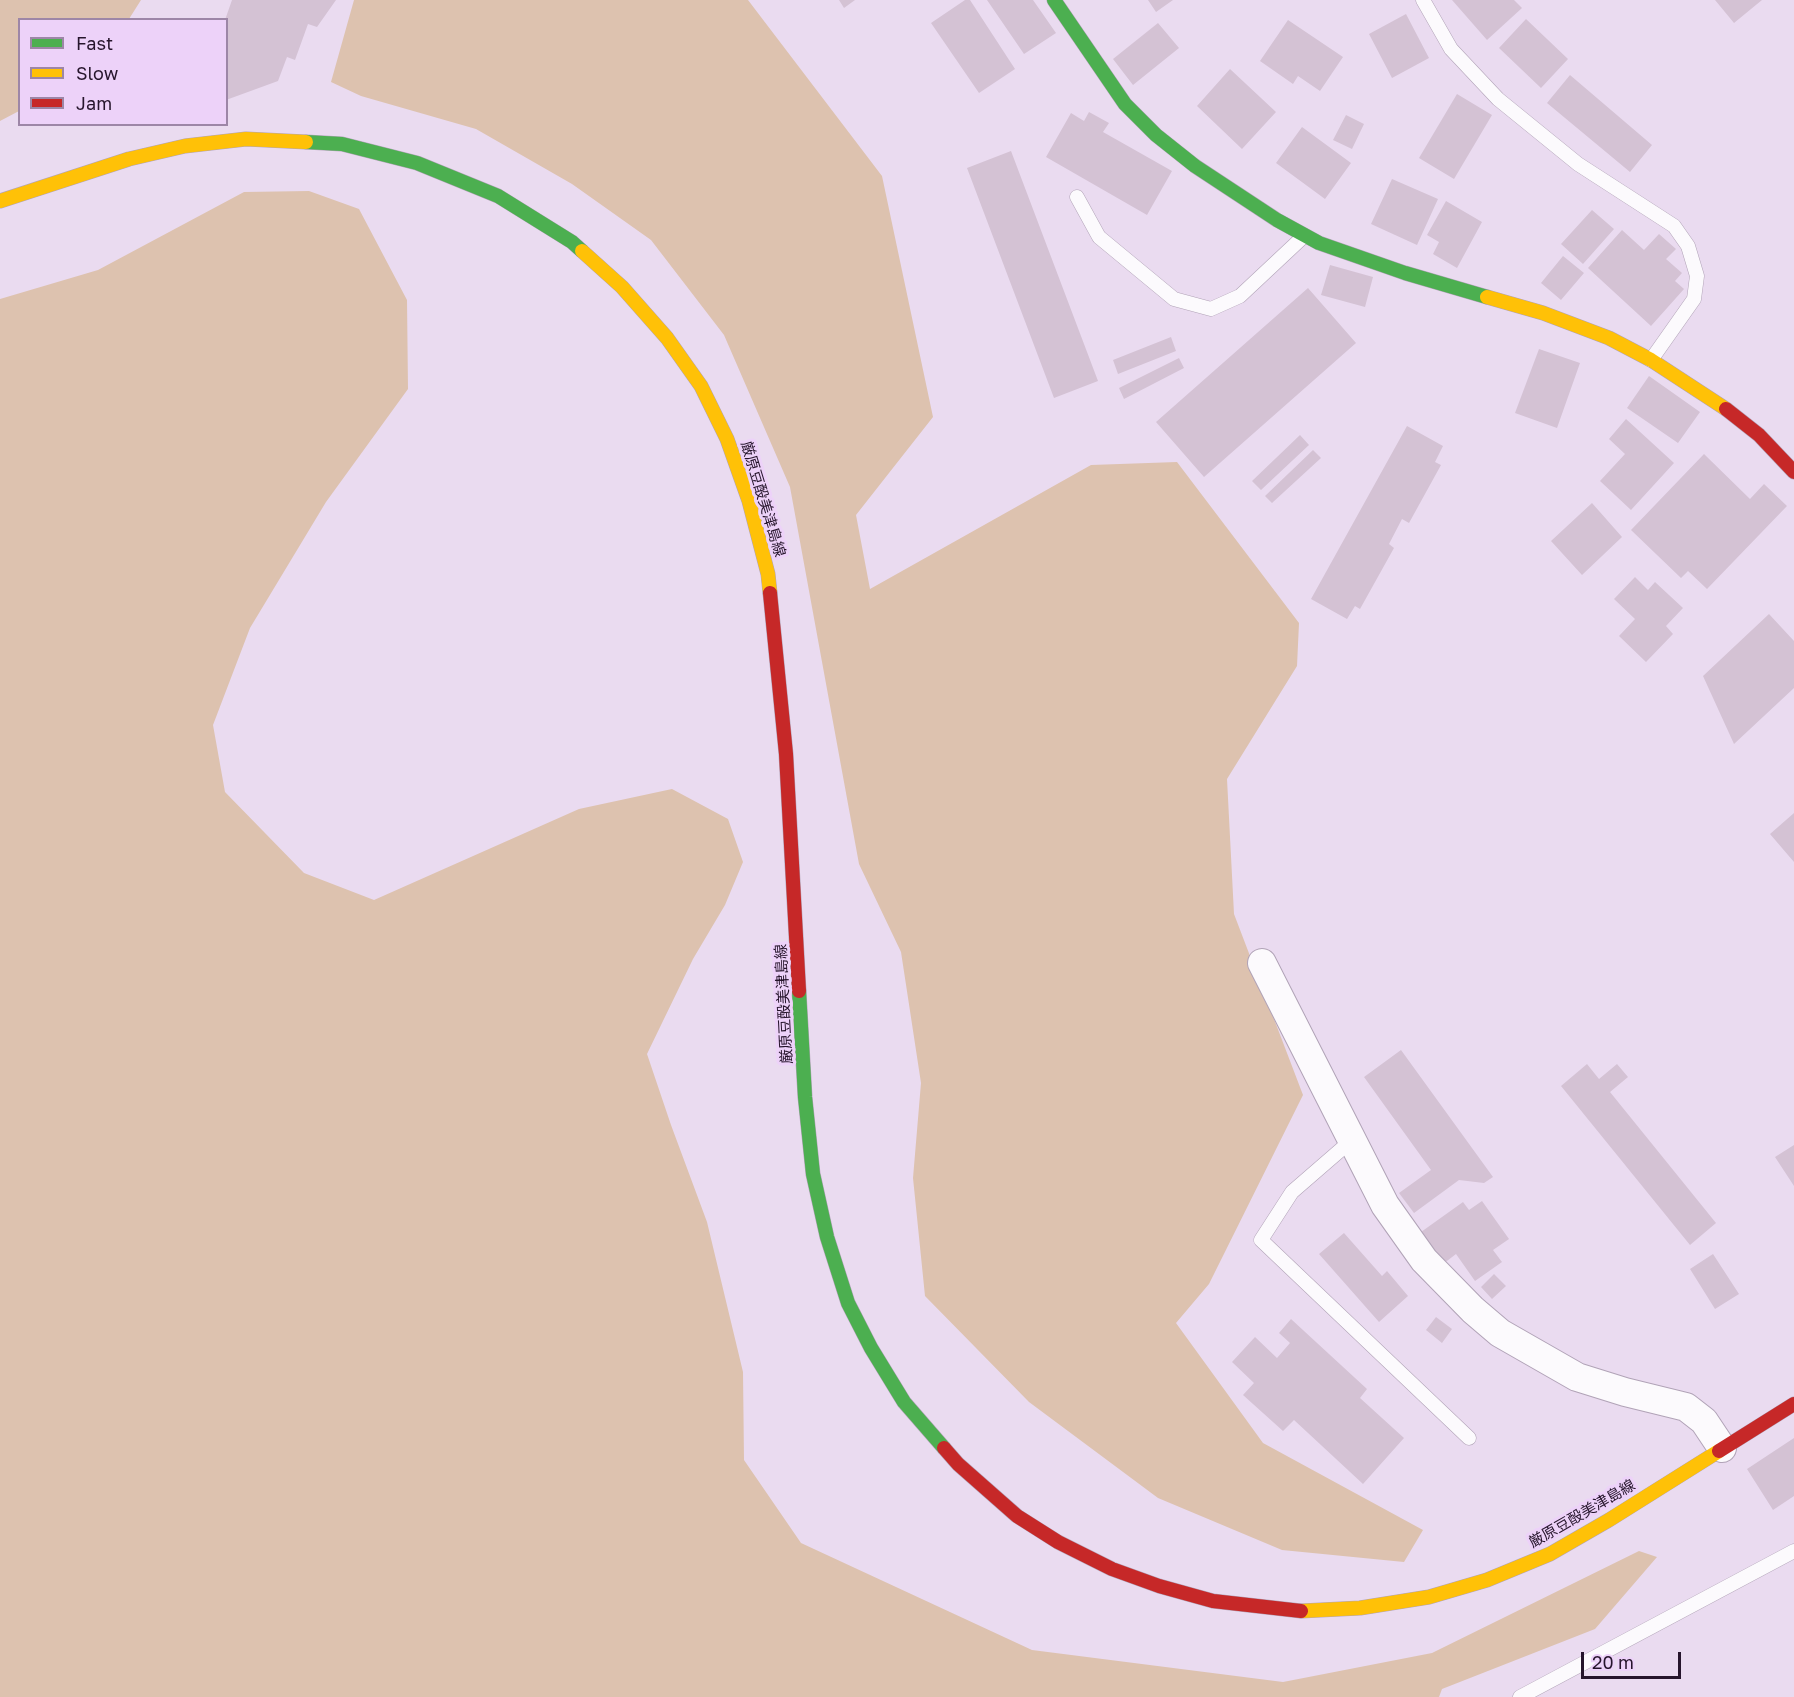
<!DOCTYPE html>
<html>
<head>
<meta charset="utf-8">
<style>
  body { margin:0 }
  #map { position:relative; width:1794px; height:1697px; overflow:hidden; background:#eadbf0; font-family:"Golos Text",sans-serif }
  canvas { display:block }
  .legend { position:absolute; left:18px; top:18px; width:210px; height:108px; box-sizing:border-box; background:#edd2f9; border:2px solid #9d86a7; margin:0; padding:8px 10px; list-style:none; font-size:18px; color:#26152c }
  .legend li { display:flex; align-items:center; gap:12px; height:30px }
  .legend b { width:30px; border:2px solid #9d86a7 }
  .scale { position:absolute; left:1581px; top:1652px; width:100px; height:27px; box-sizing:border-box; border:3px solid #26152c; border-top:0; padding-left:8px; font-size:18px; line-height:21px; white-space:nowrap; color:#26152c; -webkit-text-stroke:4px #edd2f9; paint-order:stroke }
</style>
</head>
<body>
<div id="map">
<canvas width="1794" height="1697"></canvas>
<ul class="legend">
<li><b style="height:8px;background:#4caf50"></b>Fast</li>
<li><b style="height:8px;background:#ffc107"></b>Slow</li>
<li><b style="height:8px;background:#c62828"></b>Jam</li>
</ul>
<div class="scale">20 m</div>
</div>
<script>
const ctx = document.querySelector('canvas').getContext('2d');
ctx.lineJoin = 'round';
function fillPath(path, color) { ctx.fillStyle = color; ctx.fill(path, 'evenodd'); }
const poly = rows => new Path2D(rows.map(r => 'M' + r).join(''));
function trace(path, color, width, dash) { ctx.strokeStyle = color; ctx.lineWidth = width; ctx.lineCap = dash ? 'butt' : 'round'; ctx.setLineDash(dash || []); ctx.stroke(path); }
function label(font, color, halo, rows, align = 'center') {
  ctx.font = font + ' "Golos Text","Noto Sans JP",sans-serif'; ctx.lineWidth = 6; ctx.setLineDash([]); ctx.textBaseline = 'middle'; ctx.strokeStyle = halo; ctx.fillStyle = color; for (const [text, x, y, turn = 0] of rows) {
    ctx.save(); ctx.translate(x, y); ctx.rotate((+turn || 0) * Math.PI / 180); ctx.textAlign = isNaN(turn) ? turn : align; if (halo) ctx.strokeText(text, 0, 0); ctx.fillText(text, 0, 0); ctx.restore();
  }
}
fillPath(poly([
  [0,0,141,0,129,19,20,20,19,111,0,121],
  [354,0,748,0,882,176,933,417,856,515,870,589,1091,465,1177,462,1299,623,1297,666,1227,779,1234,914,1303,1095,1209,1284,1176,1323,1263,1443,1423,1530,1404,1562,1282,1550,1158,1498,1029,1402,925,1296,913,1178,921,1083,901,952,859,864,790,487,724,335,651,240,572,184,476,129,361,96,331,82],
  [309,191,359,209,407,300,408,389,326,502,250,628,213,725,225,792,304,873,374,900,579,809,672,789,728,819,743,862,725,905,693,959,647,1054,671,1125,707,1222,743,1372,744,1460,801,1543,1032,1650,1283,1682,1432,1653,1639,1551,1657,1557,1595,1629,1442,1689,1439,1697,0,1697,0,299,98,270,244,192]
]), '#ddc2af');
fillPath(poly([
  [232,0,336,0,317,27,308,24,295,60,287,57,278,81,226,100,225,20],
  [839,0,855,0,844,8],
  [965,0,970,0,1015,69,979,93,931,23],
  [987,0,1033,0,1056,33,1024,54],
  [1148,0,1173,0,1156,12],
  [1452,0,1514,0,1522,8,1487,40],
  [1715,0,1762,0,1734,23],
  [1406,14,1429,58,1392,78,1369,34],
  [1526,19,1568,59,1541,88,1499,48],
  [1288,20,1343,57,1320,91,1298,76,1293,84,1260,61],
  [1158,23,1179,48,1133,85,1113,59],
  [1230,69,1276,112,1242,149,1197,106],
  [1570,75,1652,145,1630,172,1547,103],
  [1457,94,1492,115,1454,179,1419,158],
  [1089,112,1109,123,1103,132,1172,171,1147,215,1046,157,1071,113,1084,121],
  [1346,115,1364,124,1352,149,1333,140],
  [1302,127,1351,163,1325,199,1276,163],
  [1011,151,1098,381,1054,398,967,168],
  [1392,179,1438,199,1417,245,1371,224],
  [1446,201,1482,222,1457,268,1433,254,1439,242,1427,235],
  [1592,210,1614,229,1583,264,1561,244],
  [1622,230,1644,250,1659,234,1676,249,1666,259,1682,273,1675,281,1684,289,1651,326,1588,268],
  [1563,256,1584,273,1561,300,1541,283],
  [1330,265,1373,277,1365,307,1321,295],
  [1308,288,1356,343,1204,477,1156,422],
  [1171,337,1176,351,1118,374,1113,360],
  [1539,349,1580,363,1557,428,1515,413],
  [1179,358,1184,368,1124,399,1119,388],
  [1649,376,1700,412,1678,443,1627,408],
  [1626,419,1674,463,1631,510,1600,481,1625,454,1609,439],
  [1407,426,1443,446,1435,462,1441,465,1409,523,1402,519,1389,544,1394,548,1360,609,1355,606,1347,619,1311,599],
  [1300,435,1309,445,1261,490,1252,481],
  [1313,450,1321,458,1272,503,1265,496],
  [1704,454,1750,499,1764,484,1787,506,1707,589,1688,571,1681,578,1631,530],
  [1592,503,1622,537,1582,575,1551,541],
  [1635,577,1648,590,1655,582,1683,608,1666,626,1673,634,1646,662,1619,636,1635,619,1614,599],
  [1769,614,1794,641,1794,688,1734,744,1703,676],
  [1794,813,1794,862,1770,834],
  [1401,1050,1493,1177,1484,1183,1459,1180,1414,1213,1399,1193,1431,1170,1364,1077],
  [1587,1064,1599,1079,1617,1064,1628,1077,1610,1092,1716,1223,1690,1245,1561,1086],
  [1794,1145,1794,1186,1775,1157],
  [1482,1201,1509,1239,1493,1250,1502,1262,1475,1281,1456,1254,1443,1264,1421,1232,1463,1202,1469,1210],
  [1344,1233,1382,1276,1387,1271,1408,1296,1379,1322,1319,1254],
  [1713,1254,1739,1294,1715,1309,1690,1269],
  [1494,1274,1506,1286,1492,1299,1481,1287],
  [1436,1317,1452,1329,1442,1343,1426,1330],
  [1291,1319,1367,1389,1360,1398,1404,1438,1363,1484,1294,1420,1283,1431,1243,1395,1254,1383,1232,1362,1255,1337,1277,1358,1290,1343,1279,1333],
  [1794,1438,1794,1496,1773,1510,1747,1469]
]), '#d4c2d4');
const lane = poly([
  [1423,0,1451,49,1498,99,1578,164,1674,226,1688,246,1697,276,1694,299,1651,360],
  [1077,197,1099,237,1174,299,1211,309,1240,296,1304,236],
  [1352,1140,1292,1192,1261,1240,1469,1438],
  [1520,1697,1794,1551]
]);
const street = poly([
  [1262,963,1385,1205,1424,1260,1473,1310,1500,1333,1577,1377,1625,1392,1686,1407,1704,1421,1722,1448]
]);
const fast = poly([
  [1054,0,1125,104,1156,135,1195,166,1277,220,1319,243,1405,273,1487,297],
  [306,142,342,144,417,163,498,196,572,242,582,251],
  [799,991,805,1097,813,1174,827,1237,848,1303,871,1348,904,1402,944,1448]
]);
const slow = poly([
  [0,201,129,159,185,146,246,139,306,142],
  [582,251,622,287,667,338,701,386,727,439,749,501,768,574,770,593],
  [1487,297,1543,313,1609,338,1651,360,1726,409],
  [1301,1611,1360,1608,1429,1597,1487,1580,1550,1554,1609,1520,1719,1451]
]);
const jam = poly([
  [1726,409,1759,435,1794,472],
  [770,593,786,754,799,991],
  [944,1448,958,1464,1017,1516,1058,1542,1112,1569,1159,1586,1213,1601,1301,1611],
  [1719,1451,1794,1404]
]);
trace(lane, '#b1a3b7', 15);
trace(street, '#b1a3b7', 30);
trace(fast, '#b1a3b7', 15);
trace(slow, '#b1a3b7', 15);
trace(jam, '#b1a3b7', 15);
trace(lane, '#fcfafd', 14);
trace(street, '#fcfafd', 28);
trace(fast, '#4caf50', 14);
trace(slow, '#ffc107', 14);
trace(jam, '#c62828', 14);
label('15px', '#26152c', '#edd2f9', [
  ["厳原豆酘美津島線",763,499,73],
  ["厳原豆酘美津島線",784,1004,-93],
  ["厳原豆酘美津島線",1582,1514,-30]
]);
</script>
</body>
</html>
